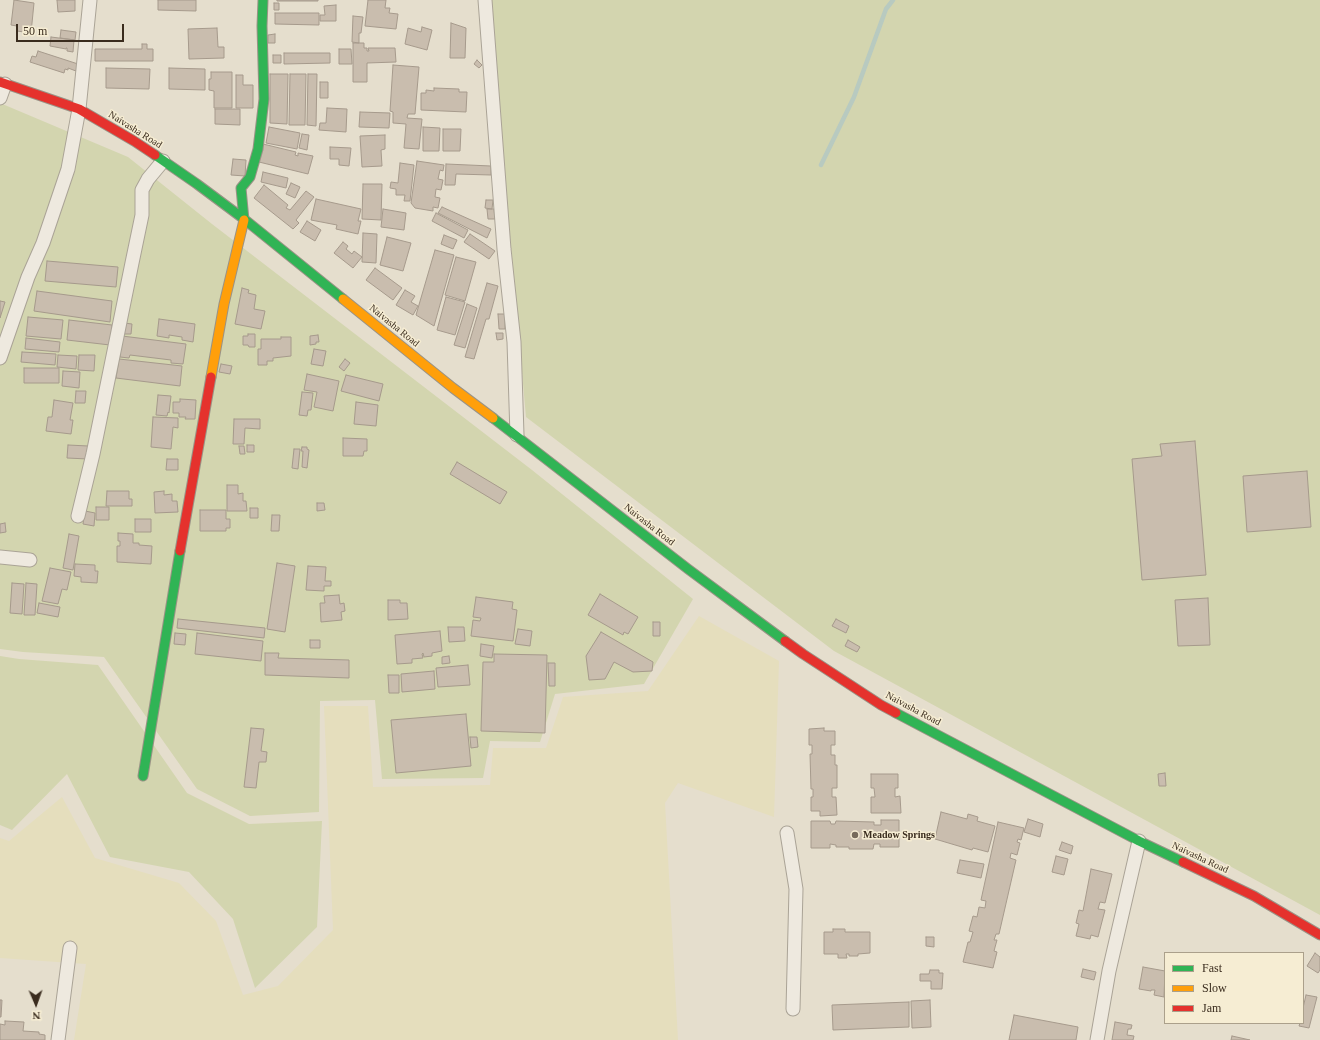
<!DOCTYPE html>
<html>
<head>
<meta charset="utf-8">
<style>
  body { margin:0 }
  #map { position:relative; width:1320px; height:1040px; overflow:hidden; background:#e5decd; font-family:Georgia,serif }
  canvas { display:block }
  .legend { position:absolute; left:1164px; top:952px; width:140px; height:72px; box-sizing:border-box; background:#f6edd3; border:1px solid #aba08b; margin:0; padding:5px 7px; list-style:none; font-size:12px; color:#3a2c1e }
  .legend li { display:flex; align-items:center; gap:8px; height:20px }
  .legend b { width:20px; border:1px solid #aba08b }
  .north { position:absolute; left:16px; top:984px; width:40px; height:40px; -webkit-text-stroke:3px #f6edd3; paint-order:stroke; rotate:178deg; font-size:11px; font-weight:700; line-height:16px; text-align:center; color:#3a2c1e }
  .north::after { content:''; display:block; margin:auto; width:14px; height:18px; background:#3a2c1e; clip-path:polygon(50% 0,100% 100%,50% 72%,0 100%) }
  .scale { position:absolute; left:16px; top:24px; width:108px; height:18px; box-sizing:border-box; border:2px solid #3a2c1e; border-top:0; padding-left:5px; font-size:12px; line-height:14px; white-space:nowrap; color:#3a2c1e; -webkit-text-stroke:3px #f6edd3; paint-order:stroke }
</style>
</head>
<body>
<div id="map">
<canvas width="1320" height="1040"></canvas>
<ul class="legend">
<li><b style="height:5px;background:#30b455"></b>Fast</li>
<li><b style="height:5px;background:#ff9f0a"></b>Slow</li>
<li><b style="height:5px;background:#e5322d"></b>Jam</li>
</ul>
<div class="north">N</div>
<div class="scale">50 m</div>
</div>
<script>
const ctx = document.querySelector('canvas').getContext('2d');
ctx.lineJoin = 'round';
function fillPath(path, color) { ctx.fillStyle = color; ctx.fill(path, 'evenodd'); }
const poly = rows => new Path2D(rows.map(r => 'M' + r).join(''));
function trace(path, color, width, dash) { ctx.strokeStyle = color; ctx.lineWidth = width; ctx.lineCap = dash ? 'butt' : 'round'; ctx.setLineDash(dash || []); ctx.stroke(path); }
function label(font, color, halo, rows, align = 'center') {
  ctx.font = font + ' Georgia,serif'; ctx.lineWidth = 3; ctx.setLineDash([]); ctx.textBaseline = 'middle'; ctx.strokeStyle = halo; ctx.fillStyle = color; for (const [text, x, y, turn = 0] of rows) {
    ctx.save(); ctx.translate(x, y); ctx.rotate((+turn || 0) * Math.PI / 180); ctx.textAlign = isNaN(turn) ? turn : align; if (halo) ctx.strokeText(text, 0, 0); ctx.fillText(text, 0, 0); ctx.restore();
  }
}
fillPath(poly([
  [699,616,779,661,774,817,678,783,665,803,678,1040,74,1040,86,964,0,958,0,838,9,841,62,797,95,858,179,883,216,921,243,995,278,986,333,930,324,706,368,706,373,787,490,785,493,748,546,748,563,697,648,691]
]), '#e5debd');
fillPath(poly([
  [489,0,1320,0,1320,915,834,651,526,417],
  [0,103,128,157,212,224,532,470,693,599,644,684,555,694,540,742,490,741,483,778,382,779,375,700,320,701,319,812,250,816,197,789,104,657,23,652,0,649],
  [0,656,19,659,98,665,187,793,249,824,322,821,317,927,255,988,233,919,189,872,110,857,67,774,12,830,0,825]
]), '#d3d5af');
trace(poly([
  [821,165,854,97,886,9,893,0]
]), '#b8cac0', 4.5);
const building = poly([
  [14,0,34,3,31,33,17,31,17,26,11,25,14,0],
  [57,0,75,0,75,11,58,12,57,0],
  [158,0,196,0,196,11,158,10,158,0],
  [277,0,318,0,318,1,277,1,277,0],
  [368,0,386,0,385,8,390,8,389,13,398,14,396,29,365,26,368,0],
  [274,3,279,3,279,10,274,10,274,3],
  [336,5,336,21,320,21,320,15,325,15,324,6,336,5],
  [275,13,319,13,319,25,275,24,275,13],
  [353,16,363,17,361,33,359,33,359,43,352,42,353,16],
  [451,23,466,28,465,58,450,58,451,23],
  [422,27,432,30,427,50,405,44,408,28,421,32,422,27],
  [217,28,218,47,224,47,224,58,189,59,188,29,217,28],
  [61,30,76,32,75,40,60,38,61,30],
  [275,34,275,43,268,43,268,35,275,34],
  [51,37,74,40,73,52,67,51,67,48,66,48,66,49,50,46,51,37],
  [353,43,364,43,364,48,367,48,367,51,369,51,368,48,395,48,396,62,367,63,367,82,353,82,353,43],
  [142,44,147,44,147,49,153,49,153,61,95,61,95,49,142,49,142,44],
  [339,49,351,49,352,64,339,64,339,49],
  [38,51,78,64,76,71,68,68,68,70,65,69,64,73,30,62,32,56,36,57,38,51],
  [284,53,330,53,330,63,284,64,284,53],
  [273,55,281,55,281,63,273,63,273,55],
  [477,60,482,65,479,68,474,64,477,60],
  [393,65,419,67,415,114,408,114,407,118,422,119,419,149,404,148,406,124,393,123,393,112,390,111,393,65],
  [106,68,150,69,149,89,106,88,106,68],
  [169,68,205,69,205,90,169,89,169,68],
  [211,72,232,72,232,108,214,108,214,91,209,90,209,79,211,79,211,72],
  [270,74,288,74,287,124,270,123,270,74],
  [290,74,306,74,305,125,289,125,290,74],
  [308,74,317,74,316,126,307,125,308,74],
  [236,75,243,75,243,85,253,85,253,108,236,108,236,75],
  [320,82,328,82,328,98,320,98,320,82],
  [434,88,459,89,459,92,467,92,466,112,421,110,421,93,426,93,426,90,434,91,434,88],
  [327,108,347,109,346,132,319,130,320,123,326,123,327,108],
  [215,109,240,109,240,125,215,124,215,109],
  [360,112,390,113,389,128,359,127,360,112],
  [269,127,300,133,297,149,266,143,269,127],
  [423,127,440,128,439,151,423,151,423,127],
  [443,129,461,129,460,151,443,151,443,129],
  [302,134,309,135,307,150,299,148,302,134],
  [385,135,385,149,381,150,382,166,362,167,360,136,385,135],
  [263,144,296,152,295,155,298,156,298,153,313,156,308,174,259,162,263,144],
  [330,147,351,148,349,166,339,165,339,159,330,159,330,147],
  [233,159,246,160,245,176,231,175,233,159],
  [417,161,444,165,443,171,440,170,438,179,443,180,441,190,436,189,435,197,440,198,438,208,433,207,433,211,415,208,411,203,417,161],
  [400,163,414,165,410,201,404,201,405,195,396,195,396,189,390,188,391,182,398,183,400,163],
  [446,164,491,166,491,175,456,174,455,185,445,185,446,164],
  [263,172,288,178,286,188,261,182,263,172],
  [291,183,300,187,295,198,286,194,291,183],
  [363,184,382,184,381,220,362,219,363,184],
  [264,185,288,205,286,208,290,210,306,191,314,197,296,220,299,223,293,229,254,198,264,185],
  [316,199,361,209,358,221,361,221,358,234,336,229,337,225,311,220,316,199],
  [486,200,493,200,492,209,485,208,486,200],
  [442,207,491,229,487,238,438,213,442,207],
  [383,209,406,213,404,230,381,227,383,209],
  [487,209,494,209,495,219,488,219,487,209],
  [436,213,468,230,464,238,432,221,436,213],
  [307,221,321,230,315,241,300,232,307,221],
  [363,233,377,234,376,263,362,262,363,233],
  [470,234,495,251,489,259,464,242,470,234],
  [444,235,457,240,453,249,441,244,444,235],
  [387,237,411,243,403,271,380,265,387,237],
  [343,242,348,246,346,249,352,254,354,251,362,257,353,268,334,253,343,242],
  [435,250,454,255,434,326,416,315,435,250],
  [456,257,476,262,465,301,445,295,456,257],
  [47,261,118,267,116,287,45,281,47,261],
  [375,268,402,288,393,300,366,280,375,268],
  [487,283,498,286,489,319,486,319,474,359,465,357,487,283],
  [242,288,249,290,248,293,256,295,254,309,265,311,261,329,235,324,242,288],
  [405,290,415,296,411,302,418,306,413,315,396,305,405,290],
  [37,291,112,301,110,322,34,311,37,291],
  [446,297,465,302,455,335,437,330,446,297],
  [0,301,5,302,0,318,0,301],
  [467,304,477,308,465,348,454,345,467,304],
  [498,314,505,314,505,329,499,329,498,314],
  [28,317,63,320,61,339,26,336,28,317],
  [159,319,195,324,193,342,182,340,182,337,169,335,169,338,157,336,159,319],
  [69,320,112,325,110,345,67,340,69,320],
  [124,323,132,324,131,334,123,334,124,323],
  [496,333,503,333,503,339,497,340,496,333],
  [248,334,255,334,255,347,249,347,248,345,243,345,243,336,248,336,248,334],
  [318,335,319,342,316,342,316,344,310,345,310,336,318,335],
  [122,336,186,344,183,364,171,363,171,360,130,355,129,358,120,357,122,336],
  [281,337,291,337,291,356,273,358,273,361,267,361,267,365,258,365,258,349,261,349,261,339,281,339,281,337],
  [26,338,60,342,59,352,25,349,26,338],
  [314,349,326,351,323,366,311,364,314,349],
  [22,352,56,354,55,365,21,362,22,352],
  [58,355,77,356,76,369,57,367,58,355],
  [79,355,95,355,94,371,78,370,79,355],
  [119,359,182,366,180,386,116,378,119,359],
  [345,359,350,363,344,371,339,367,345,359],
  [221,364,232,366,230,374,219,372,221,364],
  [24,368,59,368,59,383,24,383,24,368],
  [63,371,80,372,79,388,62,386,63,371],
  [307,374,339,381,333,411,314,407,317,392,304,390,307,374],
  [346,375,383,384,379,401,341,391,346,375],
  [76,391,86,391,85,403,75,403,76,391],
  [302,392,313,393,311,410,308,410,307,416,299,415,302,392],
  [158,395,171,396,169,413,168,412,167,416,156,415,158,395],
  [180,399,196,400,195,419,185,419,186,417,179,417,179,413,173,413,173,402,180,402,180,399],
  [54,400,73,403,70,420,73,420,71,434,46,431,48,417,52,417,54,400],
  [356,402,378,405,376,426,354,424,356,402],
  [153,417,178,418,178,428,173,427,171,449,151,447,153,417],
  [234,419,260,419,260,429,245,428,244,444,233,444,234,419],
  [343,438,367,439,367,451,364,451,363,456,343,456,343,438],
  [1195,441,1206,575,1142,580,1132,459,1162,456,1160,444,1195,441],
  [68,445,88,446,88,459,67,458,68,445],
  [247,445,254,445,254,452,247,452,247,445],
  [239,446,244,446,245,454,240,454,239,446],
  [302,447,307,447,307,449,309,450,307,468,302,467,303,451,301,451,302,447],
  [294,449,300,449,298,469,292,468,294,449],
  [167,459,178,459,178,470,166,470,167,459],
  [457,462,507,492,500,504,450,474,457,462],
  [1307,471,1311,527,1247,532,1243,476,1307,471],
  [227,485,238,485,238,494,243,493,243,501,246,501,247,511,227,511,227,485],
  [107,491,129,491,129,499,132,499,132,506,106,506,107,491],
  [164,491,164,495,172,494,172,501,177,501,178,512,155,513,154,492,164,491],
  [317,503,324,503,325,510,317,511,317,503],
  [96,507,109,507,109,520,96,520,96,507],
  [250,508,258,508,258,518,250,518,250,508],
  [200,510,226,510,226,519,230,519,230,528,226,528,226,531,200,531,200,510],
  [85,511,95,513,94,526,83,524,85,511],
  [272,515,280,515,279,531,271,531,272,515],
  [135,519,151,519,151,532,135,532,135,519],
  [5,523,6,532,0,533,0,524,5,523],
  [118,533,133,534,133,543,139,543,139,545,152,546,151,564,117,562,117,546,120,546,120,541,118,541,118,533],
  [69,534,79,536,73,570,63,568,69,534],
  [277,563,295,566,285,632,267,629,277,563],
  [75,564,95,565,95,571,98,571,97,583,81,582,81,577,74,576,75,564],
  [308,566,326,567,325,581,331,581,331,586,324,586,324,591,306,590,308,566],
  [50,568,71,572,67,590,62,589,58,604,42,601,50,568],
  [12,583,24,584,22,614,10,613,12,583],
  [26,583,37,584,35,615,24,615,26,583],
  [600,594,638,617,628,634,624,632,623,635,588,615,600,594],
  [339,595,340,604,344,603,345,611,341,612,342,620,321,622,320,603,325,603,324,596,339,595],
  [476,597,513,602,512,609,517,610,513,641,471,636,473,620,480,621,481,618,473,617,476,597],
  [1208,598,1210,645,1178,646,1175,600,1208,598],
  [388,600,400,600,400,603,407,603,408,619,388,620,388,600],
  [39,603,60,607,58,617,37,613,39,603],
  [178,619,265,628,264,638,177,628,178,619],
  [836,619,849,626,846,633,832,626,836,619],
  [653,622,660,622,660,636,653,636,653,622],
  [448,627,464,627,465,641,449,642,448,627],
  [518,629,532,631,530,646,515,644,518,629],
  [440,631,442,651,432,653,432,656,424,657,423,653,422,654,423,658,412,659,412,663,397,664,395,635,440,631],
  [601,632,653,662,652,671,633,672,614,662,605,679,589,680,586,656,601,632],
  [175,633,186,634,185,645,174,644,175,633],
  [197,633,263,641,261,661,195,654,197,633],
  [310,640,320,640,320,648,310,648,310,640],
  [848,640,860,647,857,652,845,646,848,640],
  [481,644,494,646,492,658,480,656,481,644],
  [265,653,279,653,278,658,349,660,349,678,265,675,265,653],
  [494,654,547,655,545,733,481,731,483,662,494,662,494,654],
  [449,656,450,663,442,664,442,657,449,656],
  [548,663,555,663,555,686,549,686,548,663],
  [468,665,470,685,438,687,436,668,468,665],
  [434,671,435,689,402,692,401,674,434,671],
  [388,675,399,675,399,693,389,693,388,675],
  [466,714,471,766,396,773,391,720,466,714],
  [251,728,264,729,261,751,267,752,266,762,259,762,256,788,244,787,251,728],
  [824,728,824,731,835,731,835,745,831,745,831,755,835,755,835,765,837,765,837,788,832,788,832,797,836,797,837,815,820,816,820,811,811,811,811,797,813,797,813,789,811,789,810,754,812,754,812,745,809,745,809,729,824,728],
  [470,737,477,737,478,747,471,748,470,737],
  [1165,773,1166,786,1159,786,1158,774,1165,773],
  [871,774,898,774,898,788,895,788,895,797,900,796,901,813,871,813,871,797,875,797,874,788,871,788,871,774],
  [941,812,967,819,968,814,978,817,977,821,995,826,988,852,973,848,972,850,935,839,941,812],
  [1028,819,1043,824,1040,837,1024,832,1028,819],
  [881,820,899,820,899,847,880,847,880,844,874,844,873,849,849,849,849,847,836,847,836,845,830,844,830,848,811,848,811,821,830,821,831,824,835,824,836,821,874,822,874,825,881,825,881,820],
  [998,822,1024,828,1021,840,1018,839,1017,842,1020,843,1017,855,1011,853,1010,858,1016,860,999,934,996,934,994,940,997,940,994,951,997,952,993,968,963,962,968,942,970,942,973,932,969,931,973,916,977,917,979,907,985,908,986,901,981,900,998,822],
  [1062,842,1073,846,1071,854,1059,850,1062,842],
  [1056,856,1068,859,1064,875,1052,872,1056,856],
  [960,860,984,864,981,878,957,873,960,860],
  [1091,869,1112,874,1105,903,1100,902,1098,909,1105,910,1098,937,1091,935,1090,939,1076,936,1079,924,1076,923,1079,910,1083,911,1091,869],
  [833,929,845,929,845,932,870,932,870,953,858,954,858,956,849,956,849,954,846,954,847,958,838,958,838,954,824,954,824,932,833,932,833,929],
  [926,937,934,937,934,947,926,946,926,937],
  [1315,953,1320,957,1320,970,1318,973,1307,966,1315,953],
  [1143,967,1165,971,1164,997,1154,995,1155,990,1151,990,1151,991,1139,989,1143,967],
  [1083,969,1096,972,1094,980,1081,977,1083,969],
  [930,970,939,970,939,973,943,973,942,989,931,989,931,981,920,981,920,974,929,974,930,970],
  [1306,995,1317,997,1309,1028,1299,1026,1300,1023,1303,1023,1303,1008,1306,995],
  [0,1000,2,1000,1,1017,0,1017,0,1000],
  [930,1000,931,1027,912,1028,911,1001,930,1000],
  [909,1002,909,1027,833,1030,832,1005,909,1002],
  [1014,1015,1078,1027,1076,1040,1009,1040,1014,1015],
  [5,1021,24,1022,23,1031,39,1032,39,1034,45,1035,45,1040,0,1040,0,1024,5,1025,5,1021],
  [1115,1022,1132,1025,1131,1029,1128,1029,1127,1035,1134,1036,1133,1040,1112,1040,1115,1022],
  [1232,1036,1250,1040,1231,1040,1232,1036]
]);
fillPath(building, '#c9bdae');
trace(building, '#a69a8c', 1);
const street = poly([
  [485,0,504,249,514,342,517,435],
  [0,98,5,84],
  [0,358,28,277,43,243,68,169,79,109,90,0],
  [78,516,93,454,132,263,142,215,142,190,148,179,163,161],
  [0,557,30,560],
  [787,833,796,889,793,1009],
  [58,1040,70,948],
  [1097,1040,1109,971,1139,841]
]);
const fast = poly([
  [155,155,197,184,244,219,343,299],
  [244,220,241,188,250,177,258,149,264,99,262,26,263,0],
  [493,418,688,569,785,641],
  [896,713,1139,841,1183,862],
  [143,776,180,551]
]);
const slow = poly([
  [343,299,453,388,493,418],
  [211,377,224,304,244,220]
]);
const jam = poly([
  [0,82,79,109,134,141,155,155],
  [180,551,211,377],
  [785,641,803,654,881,705,896,713],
  [1183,862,1254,896,1320,935]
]);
trace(street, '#aaa396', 15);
trace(fast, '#9a9386', 11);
trace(slow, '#9a9386', 11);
trace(jam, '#9a9386', 11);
trace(street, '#eee9df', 13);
trace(fast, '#30b455', 9);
trace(slow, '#ff9f0a', 9);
trace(jam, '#e5322d', 9);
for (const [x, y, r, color] of [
  [855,835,4,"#766a5b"]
]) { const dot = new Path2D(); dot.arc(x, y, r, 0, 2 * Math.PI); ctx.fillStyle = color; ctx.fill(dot); trace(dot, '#f6edd3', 1.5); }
label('10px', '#3a2c1e', '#f6edd3', [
  ["Naivasha Road",135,130,32],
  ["Naivasha Road",394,326,39],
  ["Naivasha Road",649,525,38],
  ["Naivasha Road",913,709,28],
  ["Naivasha Road",1200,858,25]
]);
label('bold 10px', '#3a2c1e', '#f6edd3', [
  ["Meadow Springs",863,835]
], 'left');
</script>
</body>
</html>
